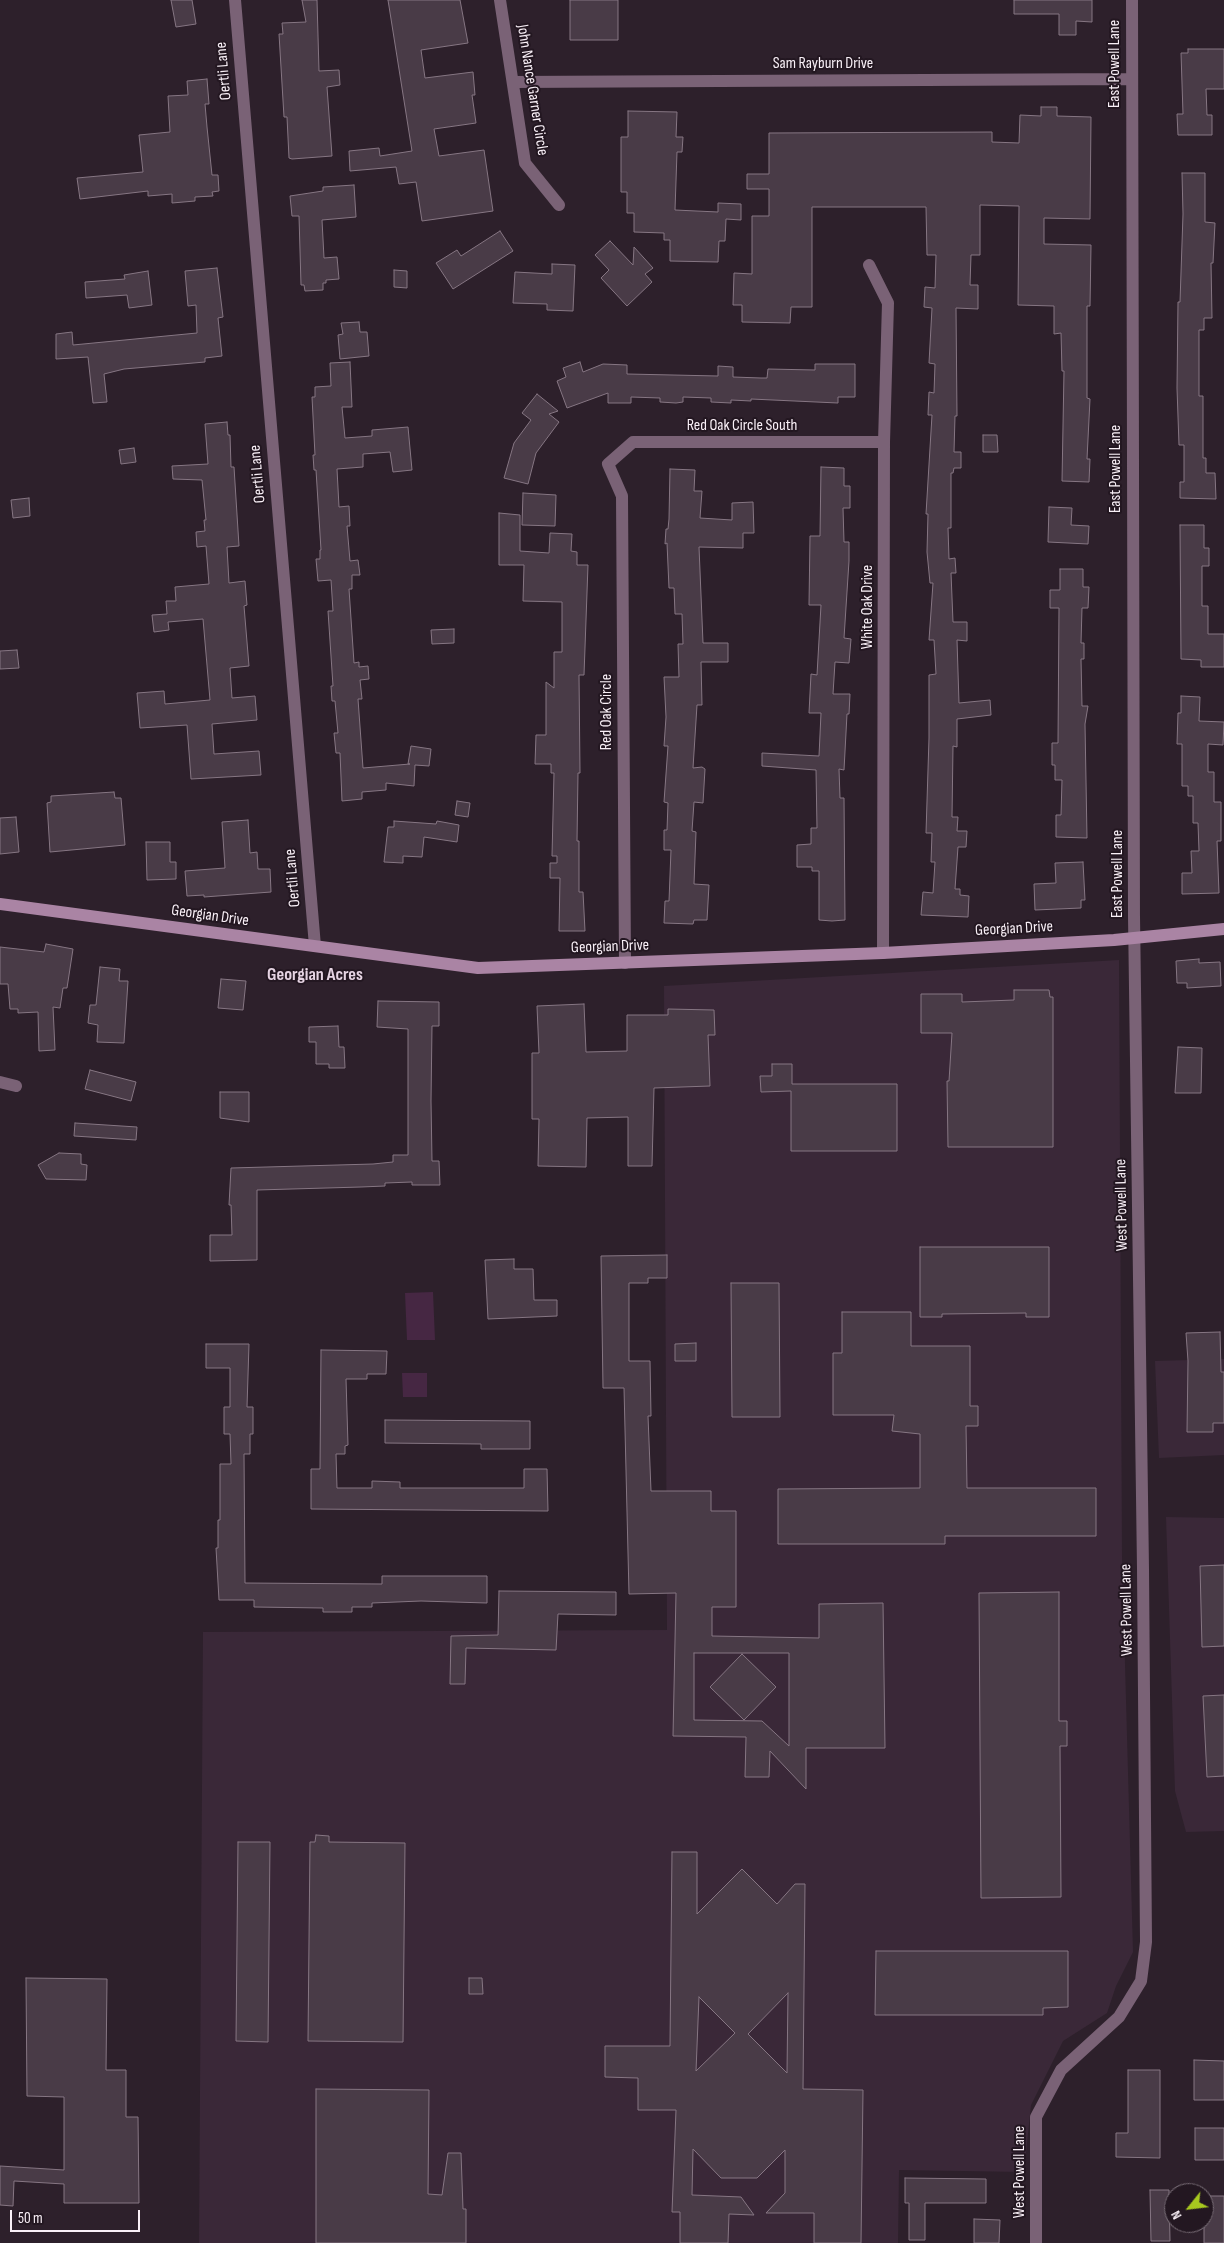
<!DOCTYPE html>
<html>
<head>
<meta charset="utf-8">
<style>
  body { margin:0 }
  #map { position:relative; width:1224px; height:2243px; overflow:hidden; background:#2d202b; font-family:"Sofia Sans Condensed",sans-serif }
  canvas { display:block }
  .north { position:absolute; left:1164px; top:2183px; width:50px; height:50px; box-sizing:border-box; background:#231721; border:1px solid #796e77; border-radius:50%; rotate:241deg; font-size:14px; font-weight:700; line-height:20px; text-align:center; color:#f9f0f7 }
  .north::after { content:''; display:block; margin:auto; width:18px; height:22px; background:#a7c81f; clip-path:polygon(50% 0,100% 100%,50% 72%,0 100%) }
  .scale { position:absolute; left:10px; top:2210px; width:130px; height:22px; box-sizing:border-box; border:2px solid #f9f0f7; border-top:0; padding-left:6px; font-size:15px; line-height:18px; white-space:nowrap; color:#f9f0f7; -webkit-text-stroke:4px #231721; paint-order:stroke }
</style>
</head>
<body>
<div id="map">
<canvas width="1224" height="2243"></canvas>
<div class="north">N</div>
<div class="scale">50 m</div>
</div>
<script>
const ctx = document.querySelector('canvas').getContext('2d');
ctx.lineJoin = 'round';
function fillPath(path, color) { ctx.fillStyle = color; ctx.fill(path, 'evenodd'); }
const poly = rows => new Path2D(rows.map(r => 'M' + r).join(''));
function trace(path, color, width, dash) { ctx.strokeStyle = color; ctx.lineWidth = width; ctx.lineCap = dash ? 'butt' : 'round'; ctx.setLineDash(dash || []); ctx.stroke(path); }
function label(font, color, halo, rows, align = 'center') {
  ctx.font = font + ' "Sofia Sans Condensed",sans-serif'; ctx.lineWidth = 4; ctx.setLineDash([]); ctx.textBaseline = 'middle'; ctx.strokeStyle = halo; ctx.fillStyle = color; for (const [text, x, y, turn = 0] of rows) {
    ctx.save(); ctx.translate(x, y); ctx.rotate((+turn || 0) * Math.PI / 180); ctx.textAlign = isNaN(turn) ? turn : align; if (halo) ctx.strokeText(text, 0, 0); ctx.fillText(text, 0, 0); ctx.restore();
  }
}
fillPath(poly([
  [1119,960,1122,1556,1133,1952,1116,1986,1107,2013,1063,2041,1031,2105,1024,2172,899,2170,898,2243,199,2243,203,1632,667,1630,664,986],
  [1224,1359,1224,1455,1159,1458,1155,1361],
  [1166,1517,1224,1518,1224,1831,1186,1832,1175,1791]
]), '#3a2838');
fillPath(poly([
  [433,1292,435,1340,407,1340,405,1293],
  [402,1373,427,1373,427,1397,403,1397]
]), '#462743');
const building = poly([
  [171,0,192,0,196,24,176,27,171,0],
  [302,0,317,0,319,71,339,70,340,85,327,87,332,156,292,159,289,158,287,117,284,117,279,34,283,34,282,23,306,22,302,0],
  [388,0,460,0,468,43,421,50,425,78,473,72,475,95,472,95,476,123,434,129,439,156,484,150,493,211,422,221,416,182,399,184,396,167,350,171,349,151,379,148,380,156,412,151,388,0],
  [570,0,618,0,618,40,570,40,570,0],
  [1014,0,1092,0,1092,22,1076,21,1076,35,1059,35,1059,14,1014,14,1014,0],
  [1188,49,1224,49,1224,89,1206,89,1207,115,1212,115,1212,135,1178,135,1177,114,1183,114,1181,53,1188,53,1188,49],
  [207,79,209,104,205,104,207,127,212,175,218,175,219,191,212,192,213,196,195,197,195,201,172,203,172,194,148,196,148,191,80,199,77,178,143,172,139,135,170,132,168,96,188,95,187,81,207,79],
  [1041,107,1057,107,1057,116,1091,117,1090,219,1044,218,1044,244,1091,245,1090,306,1087,306,1087,398,1090,399,1087,459,1090,459,1089,482,1062,481,1064,371,1062,371,1061,333,1054,334,1054,306,1018,305,1019,206,980,205,980,255,971,255,970,285,978,285,978,309,956,308,957,416,955,416,954,452,961,452,961,468,954,468,953,473,951,473,951,528,948,528,949,559,955,558,956,573,951,573,953,622,967,622,967,641,957,640,959,703,990,700,991,715,957,719,957,747,953,746,952,817,958,817,957,831,967,831,966,847,958,847,955,889,960,889,960,895,969,896,968,917,921,915,923,892,933,893,935,862,931,862,932,833,926,833,929,738,929,675,936,674,934,640,929,640,933,583,930,583,927,552,928,514,926,514,932,415,928,415,929,392,934,393,935,364,929,363,932,308,924,307,925,287,935,288,936,255,927,255,926,207,812,207,812,307,791,307,790,323,742,322,742,305,733,305,734,273,752,274,752,216,769,216,769,189,747,189,747,174,769,174,769,133,992,132,992,142,1019,143,1020,115,1041,116,1041,107],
  [628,111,677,112,676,137,683,137,682,152,677,152,675,210,718,212,718,203,741,204,741,220,726,219,725,241,719,241,718,262,670,261,670,240,664,240,664,233,634,232,634,213,627,213,627,192,621,192,621,137,628,137,628,111],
  [1182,173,1205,173,1205,222,1215,223,1213,263,1211,263,1212,318,1204,318,1204,330,1199,330,1199,396,1203,396,1203,458,1206,458,1206,473,1215,473,1216,499,1180,498,1180,482,1184,482,1184,445,1179,445,1177,388,1178,302,1180,302,1183,214,1182,173],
  [354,185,356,217,322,220,324,258,337,257,339,279,326,280,326,283,323,283,323,290,305,291,304,285,301,285,299,216,292,216,290,196,323,191,323,187,354,185],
  [500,231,513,251,453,289,436,263,457,250,461,256,500,231],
  [610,241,633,265,634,247,653,268,645,274,652,282,627,306,601,278,609,270,595,255,610,241],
  [552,264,575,265,573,311,547,310,547,304,513,303,515,272,552,274,552,264],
  [217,268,223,317,218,318,222,356,205,358,205,362,124,369,104,374,107,402,93,403,88,357,56,359,56,334,72,332,73,345,197,333,196,305,188,306,185,271,217,268],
  [394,270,407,271,407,288,394,287,394,270],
  [148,271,152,305,129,308,127,295,86,298,85,282,125,279,124,275,148,271],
  [359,322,360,332,367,332,369,356,340,359,338,335,343,334,341,323,359,322],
  [350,362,352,407,342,407,345,438,372,436,372,430,408,427,412,470,393,472,390,452,363,454,363,467,337,469,339,507,349,506,350,526,347,526,350,561,358,560,360,575,352,575,352,589,349,589,354,663,359,662,359,667,368,666,369,679,360,680,362,699,358,699,363,768,410,764,408,764,411,746,431,749,429,766,415,765,414,786,386,783,386,790,362,792,362,799,342,801,340,753,336,753,334,733,338,733,335,701,332,701,331,686,333,686,328,611,333,611,331,580,318,581,316,559,320,559,320,550,321,550,316,470,314,470,313,455,315,455,312,397,315,397,315,387,331,386,330,363,350,362],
  [580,362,583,372,603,364,627,365,627,374,718,376,718,366,733,367,733,377,761,378,767,378,768,369,815,370,815,364,855,364,855,397,838,397,838,403,751,399,751,401,731,400,731,403,711,402,711,398,683,397,683,402,676,403,660,402,660,398,631,397,631,403,608,403,608,393,567,408,557,381,566,377,563,368,580,362],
  [537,394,558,411,549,414,559,422,536,453,528,484,504,478,514,443,531,420,522,413,537,394],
  [227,422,228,435,230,435,231,467,234,467,239,546,227,547,229,583,245,581,247,605,244,606,249,666,230,668,232,698,255,696,257,720,212,724,214,754,259,751,261,775,191,779,187,725,140,728,137,693,164,691,165,704,210,700,203,619,168,622,169,630,154,632,152,615,167,614,166,601,176,601,175,587,209,584,206,546,197,547,196,532,205,531,204,520,206,520,202,480,173,479,172,466,208,464,205,424,227,422],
  [983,435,997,435,998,452,983,452,983,435],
  [134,448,136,462,121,464,119,450,134,448],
  [821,467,844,468,844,486,850,486,850,508,843,508,844,542,849,542,849,561,844,638,851,639,849,663,835,662,833,694,850,694,849,714,847,714,844,770,839,769,840,798,844,798,845,920,832,921,819,920,819,871,812,871,812,867,797,867,797,845,811,844,811,828,817,828,816,770,762,766,762,753,819,756,821,713,809,713,811,674,817,675,821,605,809,605,810,536,820,536,821,467],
  [670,469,695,470,694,491,702,491,700,518,732,520,732,503,753,502,754,533,743,533,743,548,699,547,703,643,728,643,728,662,701,662,702,705,697,705,693,768,702,767,705,769,703,803,694,802,692,831,696,832,694,884,709,885,707,920,694,920,693,924,664,923,665,901,669,901,671,850,664,850,664,830,667,830,668,803,664,802,668,746,664,746,666,717,664,677,679,677,678,644,683,644,682,614,675,614,674,588,669,588,667,543,665,544,666,529,668,529,669,519,670,469],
  [523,493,556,495,555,526,522,525,523,493],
  [29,498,30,516,13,518,11,500,29,498],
  [1049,507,1072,508,1071,525,1089,526,1088,544,1048,542,1049,507],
  [499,513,520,515,520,551,549,553,550,533,572,534,571,551,577,552,577,565,588,565,584,675,579,675,580,773,578,773,577,841,579,841,579,892,583,892,585,931,559,931,560,878,550,878,550,863,557,863,557,856,552,856,554,773,551,773,551,764,535,764,536,735,546,735,546,682,554,688,554,652,562,652,562,602,523,601,524,565,499,565,499,513],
  [1180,525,1204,525,1204,548,1209,548,1209,566,1202,566,1202,606,1208,606,1208,634,1224,634,1224,667,1201,667,1201,660,1181,659,1180,525],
  [1060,569,1083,569,1083,587,1089,587,1088,608,1082,608,1081,643,1084,643,1084,659,1081,659,1082,706,1088,706,1085,724,1087,838,1056,837,1056,815,1061,815,1062,780,1055,780,1055,765,1052,765,1052,743,1058,743,1059,608,1050,608,1050,590,1060,590,1060,569],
  [454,629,454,643,432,644,431,630,454,629],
  [17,650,19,668,0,669,0,651,17,650],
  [1181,696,1200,697,1199,721,1224,722,1223,745,1208,744,1208,772,1214,772,1214,802,1221,802,1221,841,1217,841,1219,893,1182,894,1182,873,1192,873,1191,851,1199,851,1198,823,1193,823,1193,796,1188,796,1188,786,1182,786,1182,744,1177,744,1178,713,1181,713,1181,696],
  [114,792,115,798,121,798,125,845,50,852,47,803,51,802,51,796,114,792],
  [457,801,470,803,468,817,455,815,457,801],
  [16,817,19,852,0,854,0,818,16,817],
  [248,820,250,853,257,852,258,869,270,869,271,892,204,897,204,895,187,896,185,871,225,868,222,822,248,820],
  [394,821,436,824,437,821,459,825,457,842,424,837,422,857,403,856,403,863,384,862,388,827,394,827,394,821],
  [146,842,170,842,170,862,176,862,176,879,147,880,146,842],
  [1083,862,1085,900,1081,900,1081,908,1035,910,1034,884,1056,883,1055,863,1083,862],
  [46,944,73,949,67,988,63,988,60,1008,53,1007,55,1050,39,1051,38,1012,18,1013,18,1009,10,1009,8,984,0,984,0,947,44,952,46,944],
  [1199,959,1199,963,1220,962,1221,986,1187,988,1187,983,1177,983,1176,961,1199,959],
  [100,967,120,969,119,981,128,981,124,1043,97,1042,98,1025,88,1023,90,1005,96,1005,100,967],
  [221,979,246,981,243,1010,218,1008,221,979],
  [1014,990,1049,990,1050,997,1053,997,1053,1147,948,1147,947,1081,949,1081,952,1033,921,1033,921,994,962,994,962,1002,1014,1000,1014,990],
  [378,1001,439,1002,439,1026,432,1026,431,1101,432,1161,439,1161,440,1185,412,1185,412,1182,385,1183,385,1186,361,1187,257,1190,257,1260,210,1261,210,1235,232,1235,231,1205,229,1205,231,1168,373,1164,393,1162,393,1155,408,1155,408,1029,377,1027,378,1001],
  [584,1004,586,1052,627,1051,627,1015,668,1015,668,1009,714,1010,715,1035,708,1035,710,1086,654,1088,652,1166,628,1166,628,1117,587,1118,586,1167,538,1166,539,1119,532,1119,532,1053,539,1053,537,1006,584,1004],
  [338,1026,339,1047,344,1047,345,1068,329,1068,329,1064,316,1064,316,1042,309,1042,309,1027,338,1026],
  [1178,1047,1202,1048,1201,1093,1175,1093,1178,1047],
  [772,1064,792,1064,792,1084,897,1084,897,1151,791,1151,791,1091,761,1092,760,1076,772,1076,772,1064],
  [90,1070,136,1082,131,1101,85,1089,90,1070],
  [220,1092,249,1092,249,1122,220,1118,220,1092],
  [75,1123,137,1127,136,1140,74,1136,75,1123],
  [59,1153,81,1154,81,1164,87,1165,86,1180,46,1179,38,1165,59,1153],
  [920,1247,1049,1247,1049,1317,1026,1317,1026,1313,942,1314,942,1317,920,1317,920,1247],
  [667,1255,667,1278,648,1278,648,1283,629,1283,629,1361,650,1361,651,1416,648,1416,651,1491,711,1491,711,1511,736,1511,736,1607,712,1607,712,1636,819,1638,819,1604,883,1603,885,1748,806,1748,806,1789,770,1751,769,1777,745,1777,746,1737,673,1736,676,1593,629,1594,624,1388,603,1388,601,1256,667,1255],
  [694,1653,789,1653,789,1746,762,1721,694,1720,694,1653],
  [514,1259,514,1269,533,1269,534,1300,557,1300,557,1316,488,1319,485,1260,514,1259],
  [731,1283,779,1283,780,1417,732,1417,731,1283],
  [842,1312,911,1312,911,1346,970,1346,970,1406,978,1406,978,1426,966,1426,967,1488,1096,1488,1096,1536,945,1536,945,1544,778,1544,778,1489,920,1488,920,1434,892,1431,894,1415,833,1415,833,1353,842,1353,842,1312],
  [1220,1332,1221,1372,1224,1372,1224,1423,1213,1423,1213,1432,1187,1432,1188,1361,1186,1333,1220,1332],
  [696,1343,696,1361,675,1361,675,1344,696,1343],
  [206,1344,249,1344,247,1407,253,1407,253,1434,250,1434,250,1454,244,1454,245,1583,382,1584,382,1576,487,1576,487,1603,421,1601,372,1603,372,1607,352,1607,352,1612,323,1612,323,1608,254,1607,254,1600,219,1600,216,1548,218,1548,218,1520,220,1520,220,1464,231,1464,230,1434,224,1434,224,1407,230,1407,230,1368,206,1368,206,1344],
  [321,1350,387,1351,386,1374,367,1374,367,1379,346,1379,348,1445,345,1446,345,1454,336,1454,337,1488,372,1488,372,1481,400,1482,400,1488,524,1488,524,1469,547,1469,548,1511,311,1509,311,1469,320,1469,321,1350],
  [385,1420,530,1421,530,1449,481,1449,481,1444,385,1443,385,1420],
  [1224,1565,1224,1646,1202,1647,1200,1566,1224,1565],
  [499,1591,616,1592,616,1615,558,1614,556,1650,466,1648,465,1684,450,1684,451,1636,498,1635,499,1591],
  [1059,1592,1059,1721,1067,1721,1067,1746,1060,1746,1061,1897,981,1898,979,1593,1059,1592],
  [742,1654,776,1687,744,1720,710,1687,742,1654],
  [1224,1695,1224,1776,1207,1777,1203,1696,1224,1695],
  [316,1835,329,1836,329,1842,405,1843,403,2042,308,2041,310,1842,315,1842,316,1835],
  [238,1842,270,1842,268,2042,236,2041,238,1842],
  [672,1852,697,1852,697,1914,742,1869,777,1904,795,1884,805,1884,803,2089,863,2090,861,2243,814,2243,814,2213,766,2213,785,2193,785,2150,757,2178,721,2178,693,2149,692,2195,741,2197,754,2215,729,2214,728,2243,680,2243,680,2212,672,2212,676,2110,638,2110,638,2078,605,2077,605,2046,670,2046,672,1852],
  [788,1993,787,2073,748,2034,788,1993],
  [699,1997,735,2033,696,2071,699,1997],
  [876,1951,1068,1951,1068,2007,1043,2008,1043,2015,875,2015,876,1951],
  [26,1978,107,1979,106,2070,126,2070,126,2117,138,2117,139,2203,64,2203,64,2184,14,2181,13,2206,0,2205,0,2166,64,2170,64,2097,27,2096,26,1978],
  [469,1978,482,1978,483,1994,469,1994,469,1978],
  [1194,2060,1224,2061,1224,2100,1194,2100,1194,2060],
  [1128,2070,1160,2070,1160,2158,1116,2157,1116,2133,1128,2133,1128,2070],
  [316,2089,429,2090,428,2194,442,2195,448,2153,461,2153,463,2209,466,2209,466,2243,316,2243,316,2089],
  [1195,2128,1224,2128,1224,2160,1195,2160,1195,2128],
  [905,2178,986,2179,986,2203,925,2203,925,2240,909,2240,909,2203,905,2203,905,2178],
  [1150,2190,1169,2190,1170,2241,1151,2241,1150,2190],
  [1204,2196,1224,2196,1224,2243,1204,2243,1204,2196],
  [974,2219,1000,2220,999,2243,974,2243,974,2219]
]);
fillPath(building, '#493b47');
trace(building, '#867683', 1);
trace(poly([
  [235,0,315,946],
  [500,0,525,163,559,205],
  [514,82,1131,79],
  [869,265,888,303,884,442,883,953],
  [625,963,622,496,608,464,633,442,884,442],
  [0,1082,16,1086],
  [1036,2243,1036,2117,1061,2070,1119,2017,1141,1981,1146,1942,1143,1569,1134,916,1132,0]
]), '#7a6276', 12);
trace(poly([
  [0,904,478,968,883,953,1114,940,1224,929]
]), '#aa84a4', 12);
label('16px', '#f9f0f7', '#231721', [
  ["Sam Rayburn Drive",823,64],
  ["East Powell Lane",1115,64,-90],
  ["Oertli Lane",224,71,-95],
  ["John Nance Garner Circle",532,90,81],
  ["Red Oak Circle South",742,426],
  ["East Powell Lane",1116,469,-90],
  ["Oertli Lane",258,474,-95],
  ["White Oak Drive",868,607,-90],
  ["Red Oak Circle",607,712,-90],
  ["East Powell Lane",1118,874,-90],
  ["Oertli Lane",293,878,-95],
  ["Georgian Drive",210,916,8],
  ["Georgian Drive",1014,929,-3],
  ["Georgian Drive",610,947,-2],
  ["West Powell Lane",1122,1205,-91],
  ["West Powell Lane",1127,1610,-91],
  ["West Powell Lane",1020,2172,-90]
]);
label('bold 18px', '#e6d4e3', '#231721', [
  ["Georgian Acres",315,975]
]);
</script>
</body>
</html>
